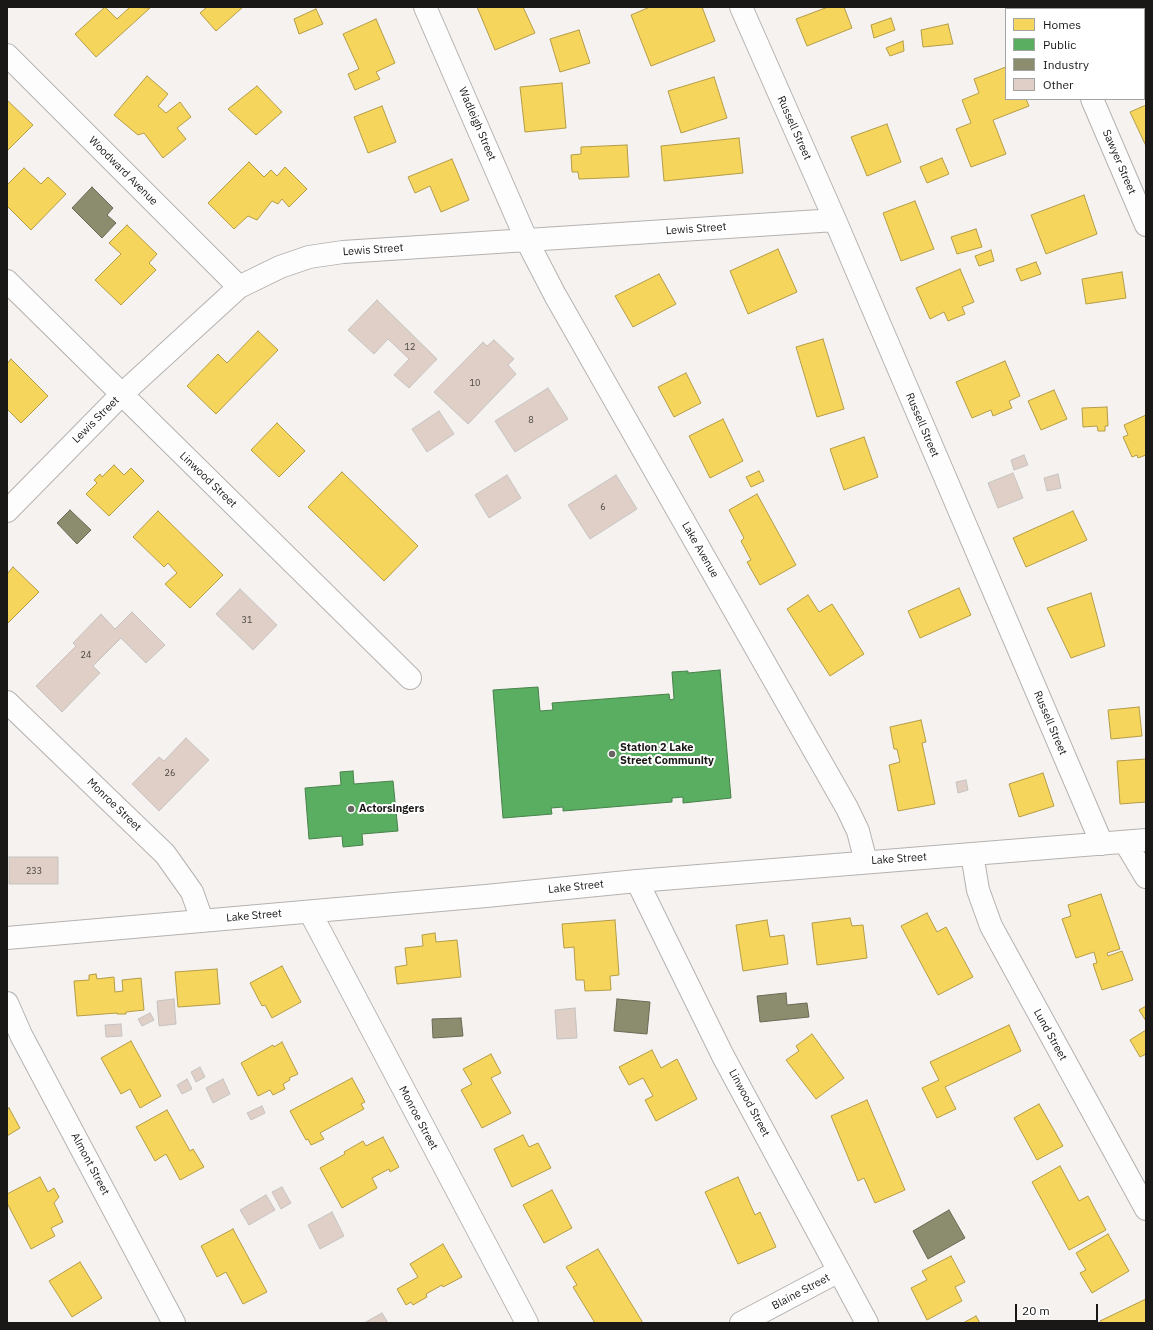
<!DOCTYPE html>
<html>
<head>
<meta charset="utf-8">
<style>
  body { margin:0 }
  #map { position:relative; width:1153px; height:1330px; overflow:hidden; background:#f5f2ef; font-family:"IBM Plex Sans",sans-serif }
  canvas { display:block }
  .frame { position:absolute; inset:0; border:8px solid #1a1816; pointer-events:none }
  .legend { position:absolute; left:1005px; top:8px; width:140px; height:92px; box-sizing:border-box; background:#fff; border:1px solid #a3a3a2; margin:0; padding:5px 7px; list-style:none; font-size:12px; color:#1a1816 }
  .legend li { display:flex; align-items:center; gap:8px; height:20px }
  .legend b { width:20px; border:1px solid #a3a3a2 }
  .scale { position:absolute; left:1015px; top:1304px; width:83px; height:18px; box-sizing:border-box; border:2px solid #1a1816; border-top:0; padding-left:5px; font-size:12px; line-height:14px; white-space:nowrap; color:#1a1816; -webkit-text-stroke:3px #fff; paint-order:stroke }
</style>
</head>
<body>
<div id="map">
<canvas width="1153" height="1330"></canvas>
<div class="frame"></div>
<ul class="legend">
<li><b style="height:11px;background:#f6d55c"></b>Homes</li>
<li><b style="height:11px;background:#5aae61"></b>Public</li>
<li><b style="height:11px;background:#8c8c6e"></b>Industry</li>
<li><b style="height:11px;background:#dfcfc6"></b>Other</li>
</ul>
<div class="scale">20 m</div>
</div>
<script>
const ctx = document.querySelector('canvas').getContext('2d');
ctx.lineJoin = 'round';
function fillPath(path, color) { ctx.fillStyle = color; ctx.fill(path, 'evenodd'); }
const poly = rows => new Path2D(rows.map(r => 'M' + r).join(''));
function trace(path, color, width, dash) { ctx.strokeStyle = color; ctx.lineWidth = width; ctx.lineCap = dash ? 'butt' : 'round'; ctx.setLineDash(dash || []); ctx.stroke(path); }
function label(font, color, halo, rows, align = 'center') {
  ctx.font = font + ' "IBM Plex Sans",sans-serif'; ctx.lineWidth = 4; ctx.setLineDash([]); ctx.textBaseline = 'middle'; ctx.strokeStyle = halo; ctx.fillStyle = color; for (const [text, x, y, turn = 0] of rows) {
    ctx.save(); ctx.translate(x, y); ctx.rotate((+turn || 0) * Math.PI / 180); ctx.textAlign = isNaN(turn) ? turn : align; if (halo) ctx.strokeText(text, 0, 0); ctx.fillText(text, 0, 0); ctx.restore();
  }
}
const homes = poly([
  [105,7,117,19,130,7,150,8,96,57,75,34,105,7],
  [207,7,243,7,216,31,200,13,207,7],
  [477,7,523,7,535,33,495,50,477,7],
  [650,7,702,7,715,41,651,66,631,15,650,7],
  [828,7,844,7,852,28,807,46,796,19,828,7],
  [316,9,323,24,299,34,294,19,316,9],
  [891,18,895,30,874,38,871,25,891,18],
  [376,19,395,63,376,72,380,79,355,90,348,74,359,69,343,34,376,19],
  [948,24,953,44,923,47,921,30,948,24],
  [1146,28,1146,57,1144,52,1144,29,1146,28],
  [579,30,590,63,560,72,550,39,579,30],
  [903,41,904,51,890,56,886,48,903,41],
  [1006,67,1006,99,1026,99,1029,106,993,120,1006,154,971,167,956,129,971,123,962,100,979,93,974,79,1006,67],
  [147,76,168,94,158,106,166,113,180,102,191,117,177,128,186,139,163,158,144,133,138,135,114,115,147,76],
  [714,77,727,118,681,133,668,91,714,77],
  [562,83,566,128,525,132,520,87,562,83],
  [257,86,282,112,256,135,228,109,257,86],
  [7,100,33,125,7,151,7,100],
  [1146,105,1146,146,1130,112,1146,105],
  [382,106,396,142,368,153,354,117,382,106],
  [887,124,901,162,867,176,851,137,887,124],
  [739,138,743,173,664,181,661,146,739,138],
  [627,145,629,177,579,179,578,172,572,172,571,155,581,154,581,147,627,145],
  [942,158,949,174,927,183,920,167,942,158],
  [452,159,469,200,441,212,430,186,415,193,408,177,452,159],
  [249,162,264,177,271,170,277,176,285,167,307,189,289,207,282,199,278,204,272,201,257,220,248,216,234,229,208,203,249,162],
  [24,168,41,184,48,177,66,194,31,230,7,206,7,185,24,168],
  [1084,195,1097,234,1046,254,1031,215,1084,195],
  [915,201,934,249,901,261,883,213,915,201],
  [127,225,157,254,149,263,156,270,121,305,95,280,121,254,109,243,127,225],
  [976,229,982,247,957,254,951,237,976,229],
  [778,249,797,292,748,314,730,271,778,249],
  [991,250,994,261,979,266,975,256,991,250],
  [1036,262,1041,274,1021,281,1016,269,1036,262],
  [960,269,974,302,962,307,965,314,948,321,944,312,930,319,916,288,960,269],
  [1122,272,1126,298,1086,304,1082,279,1122,272],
  [659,274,676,304,633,327,615,296,659,274],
  [258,331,278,350,216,414,187,386,218,354,227,363,258,331],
  [823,339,844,409,817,417,796,347,823,339],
  [11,359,48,396,21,423,7,409,7,364,11,359],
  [1005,361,1020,396,1009,401,1012,408,993,416,991,410,972,418,956,382,1005,361],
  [686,373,701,403,674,417,658,387,686,373],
  [1054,390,1067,419,1041,430,1028,401,1054,390],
  [1107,407,1108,426,1105,426,1105,431,1098,431,1097,426,1083,427,1082,408,1107,407],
  [1146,415,1146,455,1138,458,1137,455,1132,457,1123,437,1128,435,1124,425,1146,415],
  [723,419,743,461,710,478,689,436,723,419],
  [277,423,305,451,279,477,251,450,277,423],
  [864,437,878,477,844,490,830,449,864,437],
  [114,465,124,475,131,468,144,481,109,516,86,494,97,483,94,480,100,474,102,477,114,465],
  [759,471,764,481,751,487,746,477,759,471],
  [342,472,418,546,384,581,308,507,342,472],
  [757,494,796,565,760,585,747,562,751,560,741,541,744,538,729,510,757,494],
  [158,511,223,575,190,608,165,584,177,573,168,563,164,567,133,537,158,511],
  [1073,511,1087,540,1026,567,1013,538,1073,511],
  [13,567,39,592,7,624,7,574,13,567],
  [959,588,971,615,920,638,908,611,959,588],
  [1091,593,1105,646,1071,658,1047,608,1091,593],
  [808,595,819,612,832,604,864,654,830,676,787,609,808,595],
  [1139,707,1142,736,1111,739,1108,710,1139,707],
  [921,720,926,742,922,743,935,804,898,811,889,765,900,762,897,749,894,749,890,727,921,720],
  [1146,759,1146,802,1120,804,1117,761,1146,759],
  [1043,773,1054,806,1019,817,1009,784,1043,773],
  [1101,894,1120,949,1107,953,1108,956,1122,951,1133,980,1102,990,1093,964,1097,963,1094,952,1076,958,1062,919,1071,916,1068,905,1101,894],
  [927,913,937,932,946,927,973,977,938,995,901,926,927,913],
  [850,918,852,926,863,925,867,958,817,965,812,923,850,918],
  [615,920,619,975,610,976,611,990,585,991,584,980,576,980,574,947,564,948,562,924,615,920],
  [767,920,770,937,784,935,788,964,743,971,736,925,767,920],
  [435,933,436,942,457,940,461,977,397,984,395,967,407,965,405,948,423,946,422,935,435,933],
  [282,966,301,1002,272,1018,265,1005,262,1006,250,983,282,966],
  [217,969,220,1004,178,1007,175,972,217,969],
  [96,974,97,979,114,977,115,992,123,991,122,980,141,978,144,1010,126,1012,126,1014,117,1014,117,1013,77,1016,74,981,89,980,89,975,96,974],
  [1146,1006,1146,1021,1139,1010,1146,1006],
  [1009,1025,1021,1051,945,1087,956,1109,937,1118,922,1088,939,1080,930,1062,1009,1025],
  [1146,1030,1146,1054,1140,1057,1130,1040,1146,1030],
  [812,1034,844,1078,816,1099,786,1060,799,1051,796,1046,812,1034],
  [131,1041,161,1096,140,1108,130,1089,121,1094,101,1058,131,1041],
  [282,1042,298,1074,289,1078,290,1080,283,1084,285,1089,273,1095,270,1090,258,1096,241,1063,273,1045,274,1047,282,1042],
  [652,1050,661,1068,677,1059,697,1099,656,1121,645,1100,653,1096,643,1078,629,1085,619,1067,652,1050],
  [491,1054,501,1073,491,1078,511,1113,482,1128,461,1090,472,1084,463,1069,491,1054],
  [352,1078,365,1102,361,1104,364,1109,320,1133,324,1139,311,1145,308,1139,306,1140,290,1111,352,1078],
  [867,1100,905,1190,875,1203,864,1178,858,1181,831,1116,867,1100],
  [1039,1104,1063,1146,1037,1160,1014,1118,1039,1104],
  [9,1108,20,1128,7,1136,7,1109,9,1108],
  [167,1110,190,1151,193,1149,204,1167,180,1180,166,1154,155,1161,136,1127,167,1110],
  [523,1135,529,1147,538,1143,551,1168,512,1187,494,1149,523,1135],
  [383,1137,399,1167,390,1172,389,1169,372,1178,377,1188,342,1208,320,1168,345,1154,344,1152,363,1141,366,1146,383,1137],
  [1060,1166,1079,1201,1088,1196,1106,1230,1069,1250,1032,1182,1060,1166],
  [40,1177,48,1192,54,1188,59,1197,54,1203,63,1222,51,1228,55,1236,31,1249,7,1203,7,1194,40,1177],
  [738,1177,755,1215,760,1212,776,1247,738,1264,705,1192,738,1177],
  [552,1190,572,1228,544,1243,523,1205,552,1190],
  [233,1229,267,1292,243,1304,226,1272,217,1277,201,1246,233,1229],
  [1108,1234,1129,1271,1092,1293,1080,1273,1086,1270,1076,1253,1108,1234],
  [443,1244,462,1277,443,1287,442,1285,426,1294,427,1297,413,1305,411,1302,406,1305,397,1289,418,1277,410,1264,443,1244],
  [598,1249,643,1323,595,1323,573,1287,577,1285,566,1267,598,1249],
  [951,1256,965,1282,955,1287,962,1301,927,1320,911,1288,927,1280,922,1271,951,1256],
  [80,1262,102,1298,72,1317,49,1281,80,1262],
  [1146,1299,1146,1323,1101,1323,1100,1321,1146,1299],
  [976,1316,980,1323,963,1323,976,1316]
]);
fillPath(homes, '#f6d55c');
trace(homes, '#b49c47', 1);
const public = poly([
  [720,670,731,798,683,803,683,797,672,798,672,802,563,811,563,807,551,808,552,814,503,818,493,690,538,687,540,711,553,710,552,703,669,694,670,700,674,699,672,672,688,671,688,673,720,670],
  [353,771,354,784,393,781,398,831,362,834,363,845,343,847,342,836,309,839,305,788,341,785,340,772,353,771]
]);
fillPath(public, '#5aae61');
trace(public, '#47814a', 1);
const industry = poly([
  [92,187,113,208,107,215,116,223,102,238,72,208,92,187],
  [70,510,91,530,77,544,57,523,70,510],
  [786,993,787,1005,807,1003,809,1017,760,1022,757,996,786,993],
  [617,999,650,1002,647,1034,614,1031,617,999],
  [461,1018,463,1036,433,1038,432,1019,461,1018],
  [949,1210,965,1238,928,1259,913,1231,949,1210]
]);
fillPath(industry, '#8c8c6e');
trace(industry, '#6a6954', 1);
const building = poly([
  [377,300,437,359,409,388,394,375,409,359,388,339,374,354,348,330,377,300],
  [494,340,514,359,508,365,516,374,468,424,434,392,483,342,487,346,494,340],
  [548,388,568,419,515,452,495,421,548,388],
  [439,411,454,434,427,452,412,429,439,411],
  [1024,455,1028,465,1014,470,1011,460,1024,455],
  [1013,473,1023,498,998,508,988,483,1013,473],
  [1058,474,1061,488,1047,491,1044,478,1058,474],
  [507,475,521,498,489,518,475,495,507,475],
  [616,475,637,509,590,539,568,505,616,475],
  [240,589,277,625,253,650,216,614,240,589],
  [132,612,165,645,146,663,121,638,93,666,100,673,62,712,36,686,76,646,73,643,101,614,115,629,132,612],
  [186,738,209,760,159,811,132,784,159,757,164,761,186,738],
  [966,780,968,790,958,793,956,782,966,780],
  [9,857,58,857,58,884,9,884,9,857],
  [174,999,176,1024,159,1026,157,1001,174,999],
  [575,1008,577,1038,557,1039,555,1010,575,1008],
  [150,1013,154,1020,142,1026,138,1019,150,1013],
  [121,1024,122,1036,106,1037,105,1025,121,1024],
  [200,1067,205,1077,196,1082,191,1072,200,1067],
  [187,1079,192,1089,182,1094,177,1085,187,1079],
  [223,1079,230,1094,213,1103,206,1088,223,1079],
  [262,1106,265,1113,251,1120,247,1113,262,1106],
  [282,1187,291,1203,281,1209,272,1192,282,1187],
  [266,1195,275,1210,249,1225,240,1210,266,1195],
  [332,1212,344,1236,320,1249,308,1225,332,1212],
  [382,1313,388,1323,364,1323,382,1313]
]);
fillPath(building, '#dfcfc6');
trace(building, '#c5c3c1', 1);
const minor = poly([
  [425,7,527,241,555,295,847,808,858,831,866,862],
  [741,7,835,220,1102,844],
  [1053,7,1054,9],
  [7,55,239,287],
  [1092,99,1146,225],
  [7,281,410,678],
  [7,511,121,395,239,287,280,267,309,257,343,252,835,220],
  [7,702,165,854,192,892,202,920],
  [1125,842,1146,877],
  [972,854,978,890,991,926,1146,1209],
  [637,881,723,1056,867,1323],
  [310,912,527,1323],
  [7,938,486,896,637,881,1146,840],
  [7,1003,21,1035,174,1323],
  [741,1323,839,1271]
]);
trace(minor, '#b5b2b0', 24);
trace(minor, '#fefdfd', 22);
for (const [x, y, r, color] of [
  [612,754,4,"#676462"],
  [351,809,4,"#676462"]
]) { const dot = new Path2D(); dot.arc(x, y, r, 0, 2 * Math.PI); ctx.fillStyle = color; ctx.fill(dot); trace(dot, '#fff', 1.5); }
label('9px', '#4b4642', null, [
  ["12",410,347],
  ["10",475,383],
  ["8",531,420],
  ["6",603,507],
  ["31",247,620],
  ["24",86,655],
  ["26",170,773],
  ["233",34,871]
]);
label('11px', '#1a1816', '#fff', [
  ["Wadleigh Street",477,124,67],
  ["Russell Street",794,128,66],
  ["Sawyer Street",1119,162,67],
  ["Woodward Avenue",123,171,45],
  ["Lewis Street",696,229,-4],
  ["Lewis Street",373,250,-4],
  ["Lewis Street",96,420,-45],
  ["Russell Street",922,425,67],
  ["Linwood Street",208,480,44],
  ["Lake Avenue",700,550,60],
  ["Russell Street",1050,723,67],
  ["Monroe Street",114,805,44],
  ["Lake Street",899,859,-4],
  ["Lake Street",576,887,-6],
  ["Lake Street",254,916,-5],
  ["Lund Street",1050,1035,61],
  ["Linwood Street",749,1103,62],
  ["Monroe Street",418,1118,62],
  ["Almont Street",90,1164,62],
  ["Blaine Street",801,1292,-28]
]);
label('bold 11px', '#1a1816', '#fff', [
  ["Station 2 Lake",620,748],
  ["Street Community",620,761],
  ["Actorsingers",359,809]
], 'left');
</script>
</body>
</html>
